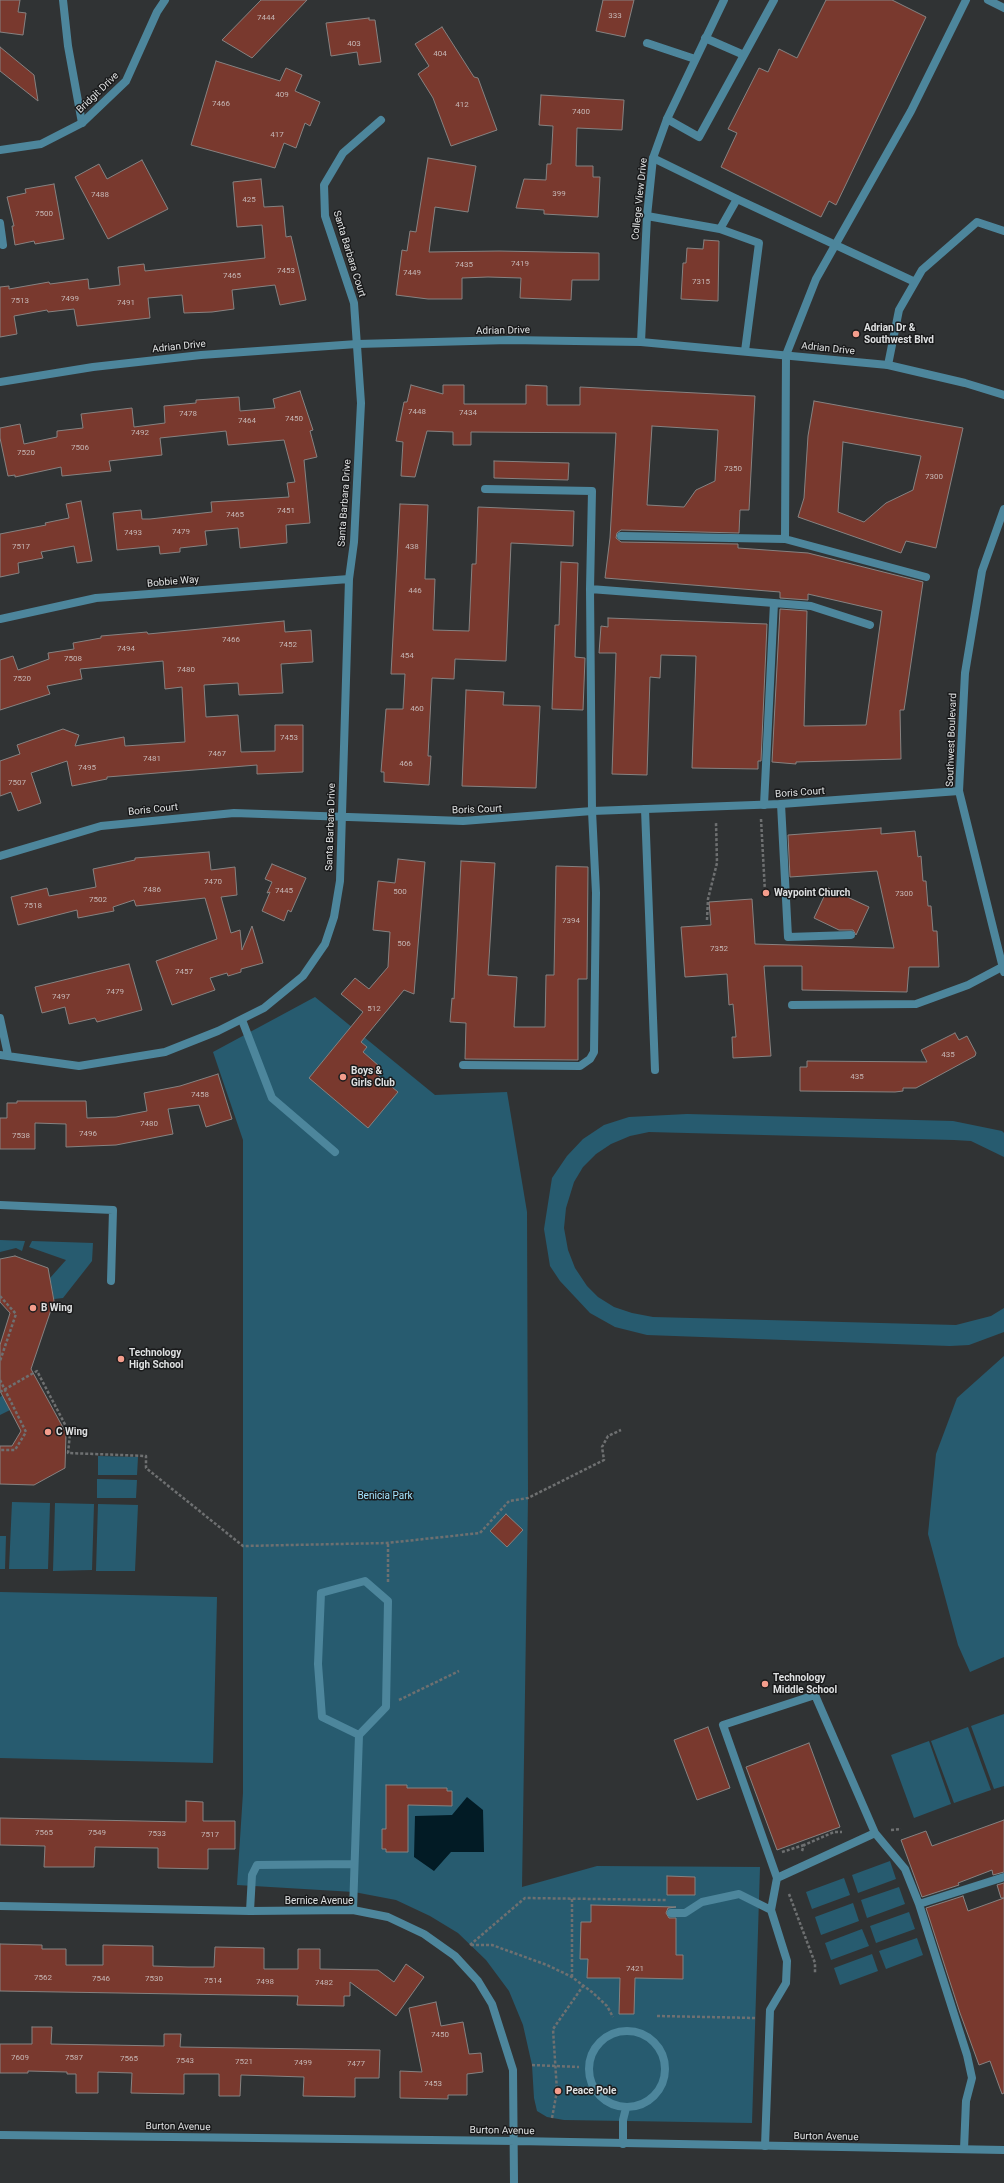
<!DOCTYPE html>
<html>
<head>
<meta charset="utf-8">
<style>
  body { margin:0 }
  canvas { display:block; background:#303334 }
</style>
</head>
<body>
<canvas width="1004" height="2183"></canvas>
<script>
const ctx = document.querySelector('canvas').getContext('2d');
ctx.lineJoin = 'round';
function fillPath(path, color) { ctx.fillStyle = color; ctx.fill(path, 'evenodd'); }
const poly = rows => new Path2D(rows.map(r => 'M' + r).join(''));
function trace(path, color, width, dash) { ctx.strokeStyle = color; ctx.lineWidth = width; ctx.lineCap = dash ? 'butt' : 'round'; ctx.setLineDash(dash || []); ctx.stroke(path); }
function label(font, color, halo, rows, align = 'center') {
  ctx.font = font + ' Roboto,sans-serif'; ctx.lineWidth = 3; ctx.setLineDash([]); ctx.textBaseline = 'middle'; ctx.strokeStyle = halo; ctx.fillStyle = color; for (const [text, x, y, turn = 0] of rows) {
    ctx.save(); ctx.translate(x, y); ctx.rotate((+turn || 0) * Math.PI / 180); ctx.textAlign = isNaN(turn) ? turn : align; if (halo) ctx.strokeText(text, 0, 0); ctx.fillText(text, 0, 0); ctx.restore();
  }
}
fillPath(poly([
  [315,997,435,1095,507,1092,527,1212,528,1498,522,1887,597,1866,760,1867,752,2123,564,2120,547,2117,537,2111,534,2098,532,2065,523,2025,509,1991,486,1960,458,1933,430,1916,396,1900,354,1892,237,1885,243,1793,243,1140,213,1052],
  [687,1114,953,1121,1002,1131,1004,1133,1004,1157,971,1141,954,1140,649,1132,630,1136,611,1144,596,1154,583,1167,574,1182,566,1208,564,1228,568,1250,575,1268,587,1286,598,1297,614,1307,632,1313,653,1317,956,1325,991,1316,1004,1308,1004,1332,969,1345,950,1346,647,1335,615,1327,590,1313,560,1281,550,1266,544,1229,552,1178,567,1156,583,1139,604,1125,629,1117],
  [0,1240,25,1241,22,1251,16,1248,0,1252],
  [32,1241,93,1243,92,1261,63,1298,54,1299,50,1278,66,1260,29,1247],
  [1004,1356,1004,1657,970,1672,958,1645,928,1534,936,1454,957,1398],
  [3,1395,10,1410,0,1415,0,1397],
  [98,1456,138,1457,137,1475,98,1475],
  [97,1479,137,1480,136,1498,97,1498],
  [12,1502,50,1503,48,1569,9,1569],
  [55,1503,94,1504,92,1570,53,1571],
  [98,1504,138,1505,135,1571,96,1571],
  [0,1536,6,1536,5,1569,0,1569],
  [0,1592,217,1597,213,1763,0,1758],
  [1004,1714,1004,1786,994,1789,971,1726],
  [968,1727,991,1790,954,1803,931,1741],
  [929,1741,951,1804,914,1818,891,1755],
  [890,1861,896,1879,858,1893,852,1875],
  [844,1878,850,1895,812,1909,806,1892],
  [899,1887,905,1904,867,1918,861,1900],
  [853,1903,859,1921,821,1935,815,1917],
  [909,1912,915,1929,876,1943,870,1926],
  [862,1929,869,1946,831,1960,825,1943],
  [917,1938,923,1955,886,1969,879,1951],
  [872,1954,878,1971,840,1985,834,1968]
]), '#275b6f');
fillPath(poly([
  [467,1797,483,1810,484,1852,451,1852,434,1871,414,1857,415,1816,452,1815]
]), '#021b25');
const building = poly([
  [0,0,20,0,18,12,26,13,23,35,0,32,0,0],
  [261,0,307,0,252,58,222,40,261,0],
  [603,0,634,0,625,37,596,31,603,0],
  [826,0,892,0,926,17,836,205,829,201,821,217,721,167,737,133,728,129,759,68,768,72,779,49,797,58,826,0],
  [369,18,369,20,375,20,381,62,359,65,357,52,331,56,326,23,369,18],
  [442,27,474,77,478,78,497,130,451,146,433,98,418,74,429,66,415,44,442,27],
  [0,47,34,75,38,101,0,71,0,47],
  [216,61,280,81,286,68,302,75,295,91,320,102,310,126,305,123,296,148,284,143,275,168,191,145,216,61],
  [541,95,624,100,622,130,577,128,576,166,593,166,593,177,600,177,598,217,544,214,544,210,516,208,524,179,546,180,547,164,551,164,553,126,539,125,541,95],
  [428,158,476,166,468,212,435,207,429,252,499,251,599,253,599,280,572,280,571,300,520,298,521,278,488,277,462,278,462,299,428,299,396,295,402,250,407,251,410,231,416,232,428,158],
  [142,160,168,209,108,239,75,177,99,164,107,179,142,160],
  [261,179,264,207,283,206,286,237,291,236,306,300,280,305,275,285,232,290,234,309,212,312,184,313,182,295,148,298,150,318,77,326,74,309,48,312,47,310,14,316,17,334,0,337,0,287,9,286,9,289,49,282,50,284,88,279,89,289,120,285,118,267,144,264,145,271,265,258,262,225,237,227,233,182,261,179],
  [54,184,64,239,35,244,34,241,15,245,12,226,14,226,7,197,26,193,25,189,54,184],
  [704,240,719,241,718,301,681,299,683,263,686,263,687,248,703,249,704,240],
  [411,385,443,394,443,385,464,385,464,404,526,404,526,385,547,386,547,405,580,405,580,387,755,396,749,510,740,510,739,533,621,530,617,533,616,538,621,542,738,544,738,548,808,553,923,582,904,710,900,710,901,759,796,762,796,764,772,762,780,609,807,611,804,726,866,725,882,611,808,594,808,600,780,598,780,592,605,578,610,538,616,433,471,432,471,445,453,445,453,432,427,431,415,477,401,476,403,442,396,441,404,402,407,402,411,385],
  [652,426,718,430,715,481,696,490,684,507,647,505,652,426],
  [300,391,313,430,310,431,317,457,304,460,310,523,286,525,287,543,240,548,238,528,205,531,207,545,180,548,180,552,160,554,159,546,117,550,113,513,141,510,142,519,150,519,212,512,211,502,289,497,287,483,295,482,284,440,228,445,226,431,160,438,162,455,109,461,111,471,62,476,61,467,15,477,15,475,8,476,0,438,0,428,20,424,24,444,57,437,57,431,83,428,81,414,132,408,134,427,165,423,164,406,196,403,196,400,239,397,240,411,275,408,273,399,300,391],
  [814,401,963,428,936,548,906,541,901,553,798,517,804,498,808,436,814,401],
  [843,442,921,456,913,490,886,503,864,522,838,512,843,442],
  [494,461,569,463,568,480,494,478,494,461],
  [81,501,92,561,77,563,74,546,41,552,43,558,18,563,19,573,0,577,0,534,46,525,45,523,69,518,66,504,81,501],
  [400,504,428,505,425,579,435,579,433,630,469,631,472,564,476,564,478,507,574,511,573,546,511,543,506,661,455,659,454,679,432,678,428,756,431,756,429,785,384,782,384,772,381,772,386,709,403,709,405,674,391,674,400,504],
  [561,562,578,563,575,657,585,658,583,710,552,709,555,625,559,625,561,562],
  [608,618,767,624,761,761,758,761,758,769,692,768,696,656,661,655,660,678,650,677,647,775,612,774,616,653,599,653,601,626,608,627,608,618],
  [284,621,285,632,311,630,313,662,281,664,283,693,239,695,238,683,204,685,206,717,238,715,241,752,275,751,275,725,303,725,303,772,257,774,257,765,107,777,107,779,72,786,67,761,31,773,41,803,18,811,11,792,0,796,0,761,20,754,17,745,63,729,79,735,75,746,124,737,125,746,185,742,182,687,165,689,163,661,80,669,82,679,47,686,50,694,0,710,0,660,13,656,18,670,49,659,48,653,74,649,73,643,101,638,101,636,147,632,148,634,284,621],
  [466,690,504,692,503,705,540,706,536,788,462,786,466,690],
  [881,828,881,834,915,831,918,857,921,856,923,881,926,881,928,906,931,906,933,931,937,931,939,967,909,967,907,992,802,990,802,966,764,966,771,1056,733,1058,732,1037,736,1037,733,1004,729,1005,727,974,685,977,681,927,711,925,709,902,752,899,755,944,894,948,877,871,790,877,788,835,881,828],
  [209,852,211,870,235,867,237,895,221,897,231,933,240,930,242,950,252,926,263,963,241,969,241,972,228,976,227,973,210,978,215,990,172,1005,156,961,217,939,205,898,136,906,134,900,113,907,114,911,78,918,77,910,18,925,11,897,47,888,49,896,96,887,93,869,135,860,135,858,209,852],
  [398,859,425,862,414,994,404,990,361,1042,367,1047,363,1052,379,1066,374,1072,398,1092,368,1128,309,1078,363,1012,341,994,355,978,369,989,388,967,390,932,373,930,375,909,378,881,395,883,398,859],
  [461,861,495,863,488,975,517,977,514,1027,545,1027,546,975,554,975,556,866,588,867,587,979,578,979,578,1060,465,1059,466,1023,450,1022,452,998,454,999,461,861],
  [272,864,306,878,291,912,288,910,284,921,262,911,270,892,267,893,272,882,265,879,272,864],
  [828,888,869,907,856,935,853,930,839,930,814,918,828,888],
  [129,964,142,1010,97,1022,95,1018,69,1024,65,1007,42,1013,35,987,129,964],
  [955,1033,959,1040,967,1036,976,1053,975,1056,916,1088,903,1088,903,1091,895,1092,800,1091,800,1067,807,1067,807,1061,927,1062,921,1050,955,1033],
  [218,1074,232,1119,206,1127,199,1105,168,1109,173,1134,116,1145,66,1147,66,1124,35,1123,35,1149,0,1149,0,1118,7,1118,7,1103,17,1103,17,1101,86,1101,87,1118,116,1117,147,1111,144,1093,180,1086,218,1074],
  [15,1256,48,1268,54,1301,31,1369,66,1433,65,1468,34,1485,0,1484,0,1446,12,1446,21,1431,0,1391,0,1345,10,1313,0,1302,0,1259,15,1256],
  [506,1514,523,1530,507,1547,490,1531,506,1514],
  [708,1727,730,1788,697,1800,674,1740,708,1727],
  [809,1743,840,1827,777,1850,746,1767,809,1743],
  [386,1785,407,1785,407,1788,447,1788,447,1791,452,1791,452,1806,408,1805,408,1852,386,1852,386,1849,382,1849,382,1829,386,1829,386,1785],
  [186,1801,203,1802,203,1821,235,1821,235,1849,208,1849,208,1869,158,1868,158,1848,95,1847,94,1867,44,1867,45,1846,0,1845,0,1818,186,1822,186,1801],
  [1004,1820,1004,1872,993,1875,992,1870,958,1883,959,1885,922,1897,901,1840,926,1831,932,1846,1004,1820],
  [667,1876,695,1877,695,1895,667,1895,667,1876],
  [1004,1883,1004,1898,1001,1898,997,1885,1004,1883],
  [963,1896,968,1911,1004,1898,1004,2093,1002,2094,990,2061,979,2065,960,2013,926,1908,963,1896],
  [591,1905,676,1907,668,1908,666,1913,669,1918,676,1918,676,1955,683,1955,683,1979,635,1978,634,2014,619,2014,620,1978,587,1978,588,1959,580,1959,581,1922,591,1922,591,1905],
  [0,1944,42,1945,42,1949,66,1949,66,1965,103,1965,103,1945,153,1946,153,1966,188,1967,214,1967,215,1947,264,1948,264,1969,298,1969,298,1949,320,1949,320,1969,378,1970,394,1982,406,1964,424,1977,396,2016,350,1982,350,1996,344,1996,344,2006,297,2005,298,1996,0,1991,0,1944],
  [436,2002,441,2026,463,2022,469,2054,481,2053,483,2072,467,2074,467,2095,448,2095,448,2099,400,2098,400,2071,422,2072,409,2008,436,2002],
  [32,2027,52,2027,51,2044,164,2046,164,2034,181,2034,180,2047,380,2050,379,2078,355,2078,355,2097,303,2096,304,2077,241,2075,240,2096,219,2096,219,2074,184,2074,184,2094,131,2093,132,2073,98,2072,98,2093,76,2093,76,2074,67,2074,67,2072,28,2071,28,2073,0,2073,0,2044,32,2044,32,2027]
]);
fillPath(building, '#79392e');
trace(building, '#868281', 1);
trace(poly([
  [761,819,765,892],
  [707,920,708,899,717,863,716,822],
  [0,1296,16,1314,0,1361],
  [0,1380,26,1432,15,1450,0,1450],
  [0,1392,37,1371,70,1434,68,1453,146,1456,146,1468,243,1546,387,1543,480,1533,509,1501,528,1498,604,1460,602,1447,608,1436,621,1430],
  [388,1582,388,1543],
  [399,1700,459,1671],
  [891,1830,901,1829],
  [802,1851,804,1845,834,1832,842,1832],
  [782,1852,804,1845],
  [789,1894,815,1963,815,1973],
  [470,1945,525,1898,666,1900],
  [471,1945,492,1945,547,1965,572,1977,592,1992,607,2006,613,2017],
  [572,1977,572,1898],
  [657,2016,756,2018],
  [532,2065,579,2067],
  [552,2118,557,2091,553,2029,583,1986]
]), '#6e7071', 2.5, [3, 2]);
trace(poly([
  [63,0,68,46,82,123],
  [988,0,1004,8],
  [705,38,744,55,774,0],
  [647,43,695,59],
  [667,119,699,137,744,55],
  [653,158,737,199,915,282],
  [647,216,720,229,737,199],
  [0,223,3,245],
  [720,229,759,243,745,351],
  [888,365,899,310,922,270,977,222,1004,231],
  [485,489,592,491,590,589],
  [621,536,785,539],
  [926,577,785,539,786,355,816,279,911,111,966,0],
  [781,804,788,937,851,935],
  [764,805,774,603,811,606,870,625],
  [645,809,655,1070],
  [792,1005,916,1004,968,985,1002,967],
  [242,1020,272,1098,335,1152],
  [463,1065,580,1066,590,1059,594,1052,596,893,592,811,590,589,774,603],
  [0,1205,113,1210,111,1281],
  [777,1878,723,1725,815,1695,875,1833,905,1869,919,1904,1004,1877],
  [919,1904,967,2055,972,2078,966,2101,964,2149],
  [353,1910,359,1735,386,1707,388,1601,365,1581,321,1593,318,1664,322,1717,359,1735],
  [250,1911,252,1875,257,1865,354,1864],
  [671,1913,685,1913,702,1902,739,1894,771,1910],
  '589 2069a38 38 0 1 1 76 0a38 38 0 1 1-76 0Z',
  [623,2144,623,2120,626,2108],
  [765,2146,770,2010,786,1983,787,1961,771,1910,777,1878,875,1833]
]), '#4d869c', 8);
trace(poly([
  [0,150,41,144,82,123,126,81,157,12,165,0],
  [641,342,647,216,653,158,667,119,724,0],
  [0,619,96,598,349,579],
  [0,856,101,826,234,813,463,821,592,811,781,804,959,791],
  [0,1018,8,1055],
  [0,1055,79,1066,165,1052,218,1031,264,1008,303,976,325,944,334,917,340,881,349,579,354,542,361,403,354,303,325,216,324,185,343,153,381,120],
  [0,1906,250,1911,353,1910,388,1917,424,1934,455,1956,478,1981,492,2004,513,2070,514,2183],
  [0,2135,516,2141,1004,2150]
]), '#4d869c', 8);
trace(poly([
  [0,382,93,367,201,355,357,344,509,340,641,342,888,365,965,383,1004,395],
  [1004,509,982,571,965,673,959,791,1004,972]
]), '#4d869c', 8);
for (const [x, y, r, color] of [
  [856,334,4,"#f49d8c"],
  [766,893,4,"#f49d8c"],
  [343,1077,4,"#f49d8c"],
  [33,1308,4,"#f49d8c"],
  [121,1359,4,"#f49d8c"],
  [48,1432,4,"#f49d8c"],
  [765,1684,4,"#f49d8c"],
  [558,2091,4,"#f49d8c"]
]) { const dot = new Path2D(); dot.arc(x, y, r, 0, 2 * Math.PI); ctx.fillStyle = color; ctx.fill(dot); trace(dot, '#191a1b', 1.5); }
label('8px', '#c5b6b4', null, [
  ["333",615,16],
  ["7444",266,18],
  ["403",354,44],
  ["404",440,54],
  ["409",282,95],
  ["7466",221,104],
  ["412",462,105],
  ["7400",581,112],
  ["417",277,135],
  ["399",559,194],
  ["7488",100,195],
  ["425",249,200],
  ["7500",44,214],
  ["7419",520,264],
  ["7435",464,265],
  ["7453",286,271],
  ["7449",412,273],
  ["7465",232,276],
  ["7315",701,282],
  ["7499",70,299],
  ["7513",20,301],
  ["7491",126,303],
  ["7448",417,412],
  ["7434",468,413],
  ["7478",188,414],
  ["7450",294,419],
  ["7464",247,421],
  ["7492",140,433],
  ["7506",80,448],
  ["7520",26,453],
  ["7350",733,469],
  ["7300",934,477],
  ["7451",286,511],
  ["7465",235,515],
  ["7479",181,532],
  ["7493",133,533],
  ["7517",21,547],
  ["438",412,547],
  ["446",415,591],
  ["7466",231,640],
  ["7452",288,645],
  ["7494",126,649],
  ["454",407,656],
  ["7508",73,659],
  ["7480",186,670],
  ["7520",22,679],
  ["460",417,709],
  ["7453",289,738],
  ["7467",217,754],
  ["7481",152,759],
  ["466",406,764],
  ["7495",87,768],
  ["7507",17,783],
  ["7470",213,882],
  ["7486",152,890],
  ["7445",284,891],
  ["500",400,892],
  ["7300",904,894],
  ["7502",98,900],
  ["7518",33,906],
  ["7394",571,921],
  ["506",404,944],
  ["7352",719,949],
  ["7457",184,972],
  ["7479",115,992],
  ["7497",61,997],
  ["512",374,1009],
  ["435",948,1055],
  ["435",857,1077],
  ["7458",200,1095],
  ["7480",149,1124],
  ["7496",88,1134],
  ["7538",21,1136],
  ["7565",44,1833],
  ["7549",97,1833],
  ["7533",157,1834],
  ["7517",210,1835],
  ["7421",635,1969],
  ["7562",43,1978],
  ["7546",101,1979],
  ["7530",154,1979],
  ["7514",213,1981],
  ["7498",265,1982],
  ["7482",324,1983],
  ["7450",440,2035],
  ["7609",20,2058],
  ["7587",74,2058],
  ["7565",129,2059],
  ["7543",185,2061],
  ["7521",244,2062],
  ["7499",303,2063],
  ["7477",356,2064],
  ["7453",433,2084]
]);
label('10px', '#dee0e1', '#191a1b', [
  ["Bridgit Drive",98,93,-44],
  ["College View Drive",640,199,-84],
  ["Santa Barbara Court",349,254,73],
  ["Adrian Drive",503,331,-1],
  ["Adrian Drive",179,347,-6],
  ["Adrian Drive",828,349,6],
  ["Santa Barbara Drive",345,503,-86],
  ["Bobbie Way",173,582,-5],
  ["Southwest Boulevard",952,740,-88],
  ["Boris Court",800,793,-4],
  ["Boris Court",153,810,-6],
  ["Boris Court",477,810,-2],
  ["Santa Barbara Drive",331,827,-88],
  ["Bernice Avenue",319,1901],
  ["Burton Avenue",178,2127,1],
  ["Burton Avenue",502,2131,1],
  ["Burton Avenue",826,2137,1]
]);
label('bold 10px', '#dee0e1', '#191a1b', [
  ["Adrian Dr &",864,328],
  ["Southwest Blvd",864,340],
  ["Waypoint Church",774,893],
  ["Boys &",351,1071],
  ["Girls Club",351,1083],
  ["B Wing",41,1308],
  ["Technology",129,1353],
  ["High School",129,1365],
  ["C Wing",56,1432],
  ["Technology",773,1678],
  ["Middle School",773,1690],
  ["Peace Pole",566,2091]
], 'left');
label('10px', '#a4e3fe', '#191a1b', [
  ["Benicia Park",385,1496]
]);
</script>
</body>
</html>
